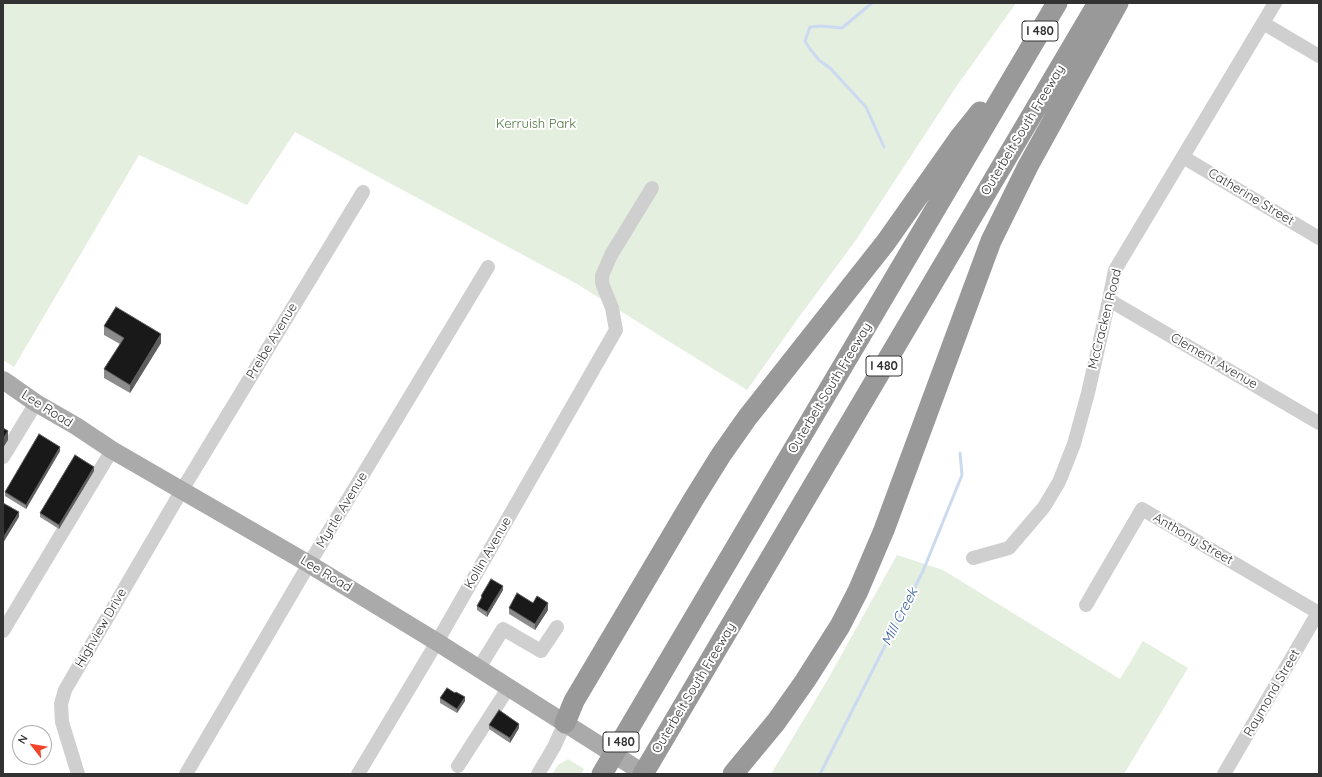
<!DOCTYPE html>
<html>
<head>
<meta charset="utf-8">
<style>
  body { margin:0 }
  #map { position:relative; width:1322px; height:777px; overflow:hidden; background:#fff; font-family:Quicksand,sans-serif }
  canvas { display:block }
  .frame { position:absolute; inset:0; border:4px solid #323232; pointer-events:none }
  .north { position:absolute; left:12px; top:725px; width:40px; height:40px; box-sizing:border-box; background:#fff; border:1px solid #adadad; border-radius:50%; rotate:301deg; font-size:11px; font-weight:700; line-height:16px; text-align:center; color:#323232 }
  .north::after { content:''; display:block; margin:auto; width:14px; height:18px; background:#f2462a; clip-path:polygon(50% 0,100% 100%,50% 72%,0 100%) }
</style>
</head>
<body>
<div id="map">
<canvas width="1322" height="777"></canvas>
<div class="frame"></div>
<div class="north">N</div>
</div>
<script>
const ctx = document.querySelector('canvas').getContext('2d');
ctx.lineJoin = 'round';
function fillPath(path, color) { ctx.fillStyle = color; ctx.fill(path, 'evenodd'); }
const poly = rows => new Path2D(rows.map(r => 'M' + r).join(''));
function trace(path, color, width, dash) { ctx.strokeStyle = color; ctx.lineWidth = width; ctx.lineCap = dash ? 'butt' : 'round'; ctx.setLineDash(dash || []); ctx.stroke(path); }
function label(font, color, halo, rows, align = 'center') {
  ctx.font = font + ' Quicksand,sans-serif'; ctx.lineWidth = 4; ctx.setLineDash([]); ctx.textBaseline = 'middle'; ctx.strokeStyle = halo; ctx.fillStyle = color; for (const [text, x, y, turn = 0] of rows) {
    ctx.save(); ctx.translate(x, y); ctx.rotate((+turn || 0) * Math.PI / 180); ctx.textAlign = isNaN(turn) ? turn : align; if (halo) ctx.strokeText(text, 0, 0); ctx.fillText(text, 0, 0); ctx.restore();
  }
}
fillPath(poly([
  [3,3,1016,3,956,87,856,240,799,317,747,390,577,284,295,132,247,205,139,155,14,367,3,360],
  [897,555,943,570,1120,679,1143,641,1188,668,1124,774,771,774,828,679],
  [568,759,584,769,581,774,552,774,558,765]
]), '#e4efdf');
trace(poly([
  [872,3,842,28,821,26,810,27,805,41,810,49,819,60,830,68,866,107,884,147],
  [820,774,923,571,962,475,960,453]
]), '#cbdaf0', 3);
trace(poly([
  [1263,23,1319,56],
  [1183,157,1319,238],
  [1109,300,1319,423],
  [3,457,36,403],
  [973,558,1009,548,1044,507,1059,482,1074,444,1088,393,1109,300,1115,270,1275,3],
  [1086,605,1142,509,1319,613],
  [3,631,112,450],
  [479,668,503,629,541,651,557,627],
  [458,766,509,687],
  [78,774,62,722,61,704,65,690,182,490,363,192],
  [186,774,309,564,488,267],
  [358,774,437,642,616,330,612,308,602,283,602,276,611,255,652,188],
  [538,774,554,747,565,723],
  [1224,774,1319,611]
]), '#cfcfcf', 14);
trace(poly([
  [3,380,36,403,76,426,112,450,309,564,437,642,645,774]
]), '#aaa', 18);
trace(poly([
  [565,723,574,701,693,500,721,455,747,418,886,242,960,137,980,112],
  [602,774,1057,3],
  [643,774,1098,3],
  [733,774,776,722,805,681,840,626,858,591,884,530,991,241,1028,166,1118,3]
]), '#999', 21);
fillPath(poly([
  [104,326,161,343,130,393,104,378,104,369,120,344,104,335],
  [60,451,26,509,5,496,5,492],
  [94,471,59,529,40,517,40,513],
  [503,590,487,617,477,610,477,606,481,599,481,596],
  [533,603,548,610,535,630,509,614,509,608],
  [440,698,465,701,457,713,440,703],
  [489,725,519,728,510,743,489,729]
]), '#8c8c8c');
fillPath(poly([
  [161,334,161,343,130,393,130,385],
  [8,431,8,440,3,448,3,439],
  [60,447,60,451,26,509,26,505],
  [94,467,94,471,59,529,59,525],
  [19,512,19,517,3,543,3,538],
  [503,586,503,590,487,617,487,612],
  [548,603,548,610,535,630,535,624],
  [465,697,465,701,457,713,457,709],
  [519,724,519,728,510,743,510,738]
]), '#5e5e5e');
const building = poly([
  [116,307,161,334,130,385,104,369,124,338,104,326,116,307],
  [3,428,8,431,3,439,3,428],
  [39,434,60,447,26,505,5,492,39,434],
  [75,455,94,467,59,525,40,513,75,455],
  [3,503,19,512,3,538,3,503],
  [491,579,503,586,487,612,477,606,482,597,481,596,491,579],
  [517,593,533,603,537,596,548,603,535,624,509,608,517,593],
  [447,688,455,693,456,692,465,697,457,709,440,698,447,688],
  [499,710,519,724,510,738,489,725,499,710]
]);
fillPath(building, '#191919');
trace(building, '#5e5e5e', 1);
for (const [x, y, w] of [
  [1040,31,36],
  [884,366,36],
  [621,742,36]
]) { const box = new Path2D(); box.roundRect(x - w / 2, y - 10, w, 20, 3); ctx.fillStyle = '#fff'; ctx.fill(box); trace(box, '#323232', 1); }
label('bold 12px', '#323232', null, [
  ["I 480",1040,31],
  ["I 480",884,366],
  ["I 480",621,742]
]);
label('13px', '#49723b', '#fff', [
  ["Kerruish Park",536,124]
]);
label('13px', '#323232', '#fff', [
  ["Outerbelt South Freeway",1023,130,-59],
  ["Catherine Street",1251,197,31],
  ["McCracken Road",1105,319,-76],
  ["Preibe Avenue",272,341,-59],
  ["Clement Avenue",1214,361,30],
  ["Outerbelt South Freeway",830,388,-59],
  ["Lee Road",47,409,32],
  ["Myrtle Avenue",342,510,-59],
  ["Anthony Street",1193,539,30],
  ["Kollin Avenue",488,553,-60],
  ["Lee Road",326,574,31],
  ["Highview Drive",101,628,-60],
  ["Outerbelt South Freeway",694,688,-59],
  ["Raymond Street",1272,693,-60]
]);
label('italic 14px', '#38609c', '#fff', [
  ["Mill Creek",900,617,-63]
]);
</script>
</body>
</html>
